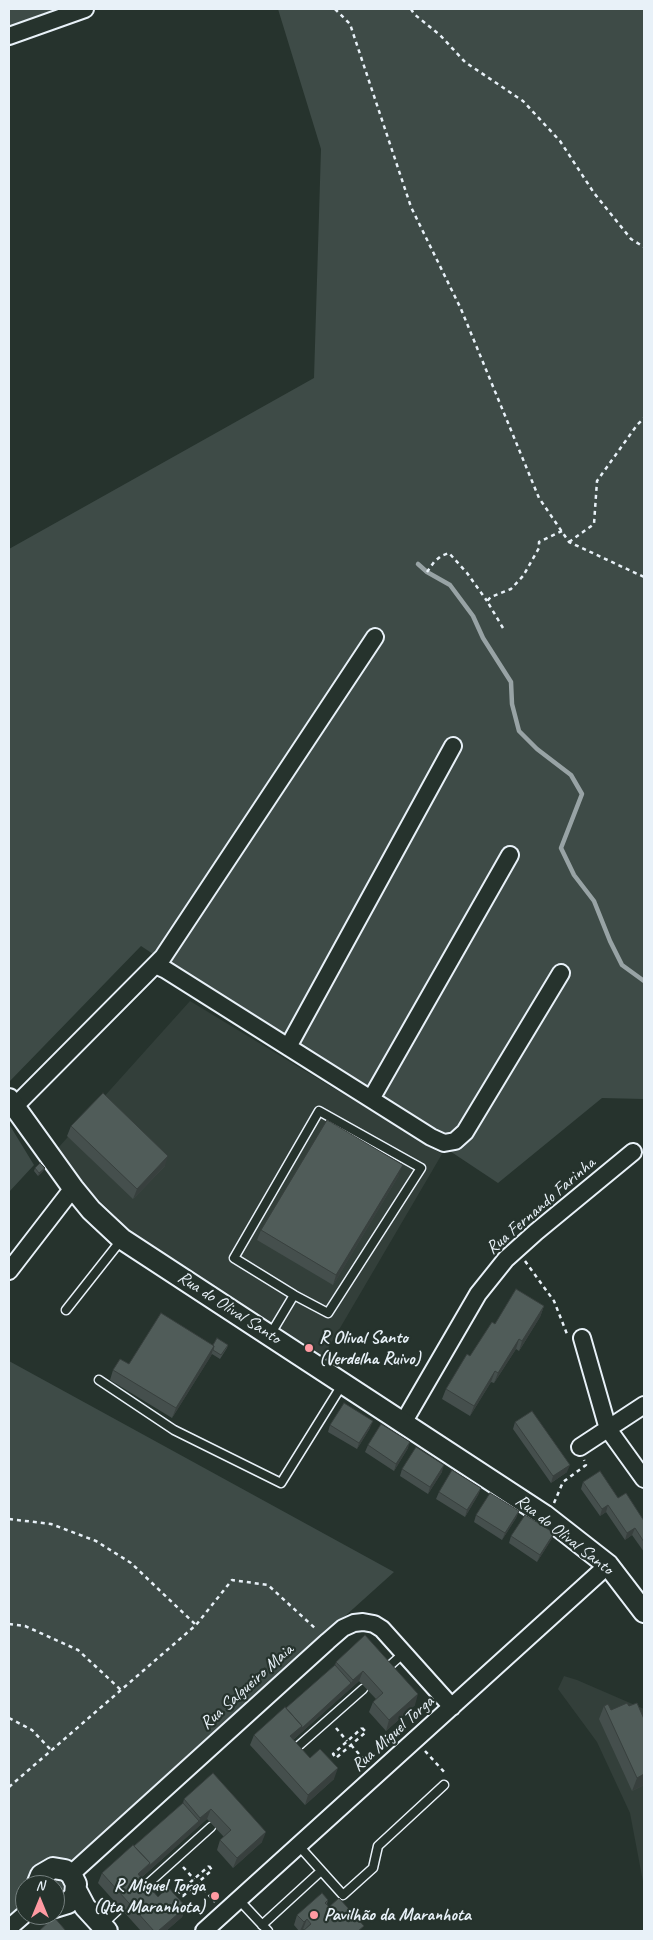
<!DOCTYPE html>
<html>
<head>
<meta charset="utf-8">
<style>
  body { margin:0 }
  #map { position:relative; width:653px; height:1940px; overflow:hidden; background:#26332d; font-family:Caveat,sans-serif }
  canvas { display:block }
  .frame { position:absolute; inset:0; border:10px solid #e8f1f8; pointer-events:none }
  .north { position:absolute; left:15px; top:1875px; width:50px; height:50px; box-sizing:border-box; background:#26332d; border:1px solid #747f7e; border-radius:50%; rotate:0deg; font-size:14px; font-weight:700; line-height:20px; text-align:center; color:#e8f1f8 }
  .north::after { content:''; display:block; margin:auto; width:18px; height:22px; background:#ff9aa2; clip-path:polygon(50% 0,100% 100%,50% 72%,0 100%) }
</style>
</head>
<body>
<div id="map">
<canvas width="653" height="1940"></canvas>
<div class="frame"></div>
<div class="north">N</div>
</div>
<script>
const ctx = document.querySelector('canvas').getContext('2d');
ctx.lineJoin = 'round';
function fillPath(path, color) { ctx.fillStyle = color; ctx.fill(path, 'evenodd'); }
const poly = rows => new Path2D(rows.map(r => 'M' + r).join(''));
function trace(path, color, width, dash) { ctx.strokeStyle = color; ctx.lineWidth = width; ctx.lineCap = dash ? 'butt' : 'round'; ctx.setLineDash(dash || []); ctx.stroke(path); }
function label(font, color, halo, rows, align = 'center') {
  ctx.font = font + ' Caveat,sans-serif'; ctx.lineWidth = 4.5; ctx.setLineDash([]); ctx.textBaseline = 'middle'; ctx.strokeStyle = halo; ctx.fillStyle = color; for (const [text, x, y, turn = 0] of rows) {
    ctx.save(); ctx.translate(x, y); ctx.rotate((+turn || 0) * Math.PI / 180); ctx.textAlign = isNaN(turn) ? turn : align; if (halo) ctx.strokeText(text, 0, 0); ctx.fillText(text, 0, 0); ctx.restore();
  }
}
fillPath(poly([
  [190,1001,442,1154,323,1357,154,1250,122,1223,83,1184,58,1148],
  [564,1676,577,1680,644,1709,644,1887,630,1813,597,1742,558,1689]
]), '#333f3a');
fillPath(poly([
  [9,9,84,9,9,39],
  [278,9,644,9,644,1099,602,1098,498,1183,141,946,9,1082,9,549,314,378,321,149],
  [9,1124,34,1165,9,1192],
  [9,1361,394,1572,53,1879,59,1880,63,1884,63,1889,60,1894,55,1896,55,1885,25,1885,25,1905,9,1919]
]), '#3e4b47');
trace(poly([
  [418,564,427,572,450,585,473,616,483,638,511,682,512,704,519,731,537,749,571,775,582,794,561,848,574,875,594,901,610,941,622,965,644,981]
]), '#98a3a5', 4.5);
const service = poly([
  [66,1310,122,1239],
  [270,1335,294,1295,328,1313,421,1168,319,1111,234,1258,294,1295],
  [99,1380,174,1430,281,1483,342,1385],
  [386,1669,404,1653],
  [295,1749,363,1689],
  [299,1846,343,1895,373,1868,378,1846,444,1785],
  [141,1890,211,1827],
  [239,1900,268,1931],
  [102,1925,120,1908],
  [262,1925,321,1871]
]);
const minor = poly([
  [9,36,85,9],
  [155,965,166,970,431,1137,444,1143,455,1141,465,1132,561,973],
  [288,1047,453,746],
  [371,1099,510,855],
  [14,1107,163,957,375,637],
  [9,1271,73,1188],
  [582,1338,608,1429,644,1479],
  [403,1423,478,1294,506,1259,536,1232,633,1152],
  [580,1447,644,1405],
  [71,1874,328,1641,343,1628,354,1623,363,1622,374,1624,382,1629,452,1707],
  [9,1928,25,1914],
  [204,1931,608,1565]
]);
const tertiary = poly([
  [9,1099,73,1188,91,1210,122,1239,544,1515,608,1565,644,1612],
  [37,1885,41,1875,53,1868,65,1870,71,1874,76,1884,75,1895,68,1903,55,1907],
  [76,1890,85,1907,107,1931]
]);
trace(service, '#e8f1f8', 11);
trace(minor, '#e8f1f8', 20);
trace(tertiary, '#e8f1f8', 24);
trace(poly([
  [335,9,350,24,411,207,461,309,539,498,569,542,644,577],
  [411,9,414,14,440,35,465,62,523,101,560,141,594,193,631,239,644,247],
  [569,542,594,524,597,481,637,425,644,418],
  [427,572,434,562,441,556,449,553,467,573,487,601],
  [503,628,487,601,491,597,511,589,523,576,539,548,539,542,562,531],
  [525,1261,554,1301,567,1334],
  [554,1503,563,1482,586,1465,584,1460],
  [9,1519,51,1524,96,1541,131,1563,196,1625],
  [9,1624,25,1626,78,1650,121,1690],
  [9,1718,32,1730,51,1750],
  [336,1728,347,1741],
  [362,1728,366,1732,336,1758,333,1754,362,1728],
  [351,1745,367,1763],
  [425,1751,446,1774],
  [9,1787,196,1625,232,1580,268,1585,317,1630],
  [209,1866,212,1870,183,1896,179,1892,209,1866],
  [183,1867,194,1879],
  [198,1883,215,1902]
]), '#e8f1f8', 2.5, [4, 4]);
trace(service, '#26332d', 8);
trace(minor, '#26332d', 16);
trace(tertiary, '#26332d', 20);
fillPath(poly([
  [71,1126,165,1166,133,1199,67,1136],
  [35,1168,45,1168,43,1171,38,1176,34,1171],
  [399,1175,333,1285,257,1240,261,1230],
  [544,1306,540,1317,519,1351,516,1349,494,1383,491,1382,470,1416,442,1399,446,1389,495,1324],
  [213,1345,228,1345,227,1348,220,1359,212,1354,172,1418,110,1380,113,1370,129,1364],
  [515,1422,567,1472,551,1483,513,1429],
  [330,1425,370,1428,357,1449,328,1432],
  [368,1445,408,1448,394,1471,365,1452],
  [402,1469,442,1472,428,1494,400,1476],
  [583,1482,618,1498,644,1521,644,1552,632,1535,625,1540,606,1512,600,1516,581,1489],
  [481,1488,478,1495,465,1517,436,1499,439,1492],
  [519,1511,516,1518,502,1540,474,1522,476,1515],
  [554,1533,551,1540,537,1562,509,1543,511,1536],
  [365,1635,415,1705,386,1731,369,1712,373,1702,376,1699,359,1681,293,1740,310,1758,334,1779,305,1805,250,1745,254,1735,286,1708,335,1665,336,1662],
  [604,1706,611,1710,629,1706,644,1719,644,1785,632,1791,599,1719],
  [213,1773,262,1842,233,1868,217,1850,220,1840,224,1837,207,1819,141,1878,158,1897,186,1907,182,1917,166,1931,141,1931,98,1883,102,1873,134,1846,183,1803,184,1799],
  [644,1816,644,1828,643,1820],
  [328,1900,327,1904,329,1907,304,1930,303,1929,301,1931,299,1931,294,1925,297,1915]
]), '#454f4d');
fillPath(poly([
  [168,1156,165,1166,133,1199,137,1189],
  [403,1165,399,1175,333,1285,336,1275],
  [45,1168,43,1171,38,1176,39,1173],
  [544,1306,540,1317,519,1351,522,1341],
  [519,1339,516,1349,494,1383,498,1373],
  [214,1346,211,1356,172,1418,176,1408],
  [495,1371,491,1382,470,1416,474,1406],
  [373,1421,370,1428,357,1449,359,1443],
  [410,1442,408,1448,394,1471,396,1464],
  [444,1465,442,1472,428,1494,430,1487],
  [570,1465,567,1472,551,1483,553,1476],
  [481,1488,478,1495,465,1517,467,1510],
  [608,1505,606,1512,600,1516,602,1509],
  [519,1511,516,1518,502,1540,505,1533],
  [635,1528,632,1535,625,1540,627,1533],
  [554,1533,551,1540,537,1562,540,1555],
  [363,1671,359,1681,286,1746,290,1736,351,1683,353,1680],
  [418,1694,415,1705,386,1731,389,1720],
  [338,1768,334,1779,305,1805,308,1795],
  [644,1774,644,1785,632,1791,637,1778],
  [211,1809,207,1819,197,1828,200,1818],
  [199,1821,197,1828,134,1884,138,1874],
  [266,1832,262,1842,233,1868,237,1858],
  [186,1907,182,1917,166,1931,158,1931],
  [307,1919,303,1929,300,1931,304,1922]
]), '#38403e');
const building = poly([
  [103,1093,168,1156,137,1189,71,1126,103,1093],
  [327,1120,403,1165,336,1275,261,1230,327,1120],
  [40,1163,45,1168,39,1173,35,1168,40,1163],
  [516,1289,544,1306,522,1341,519,1339,498,1373,495,1371,474,1406,446,1389,467,1354,470,1356,492,1322,495,1324,516,1289],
  [161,1313,214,1346,176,1408,113,1370,120,1359,129,1364,161,1313],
  [217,1338,228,1345,221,1355,213,1350,214,1346,213,1345,217,1338],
  [344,1403,373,1421,359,1443,330,1425,344,1403],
  [532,1411,570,1465,553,1476,515,1422,532,1411],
  [381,1424,410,1442,396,1464,368,1445,381,1424],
  [416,1447,444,1465,430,1487,402,1469,416,1447],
  [452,1470,481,1488,467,1510,439,1492,452,1470],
  [600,1471,618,1498,626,1493,644,1521,644,1542,635,1528,627,1533,608,1505,602,1509,583,1482,600,1471],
  [490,1493,519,1511,505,1533,476,1515,490,1493],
  [525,1515,554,1533,540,1555,511,1536,525,1515],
  [365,1635,418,1694,389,1720,373,1702,383,1693,374,1683,363,1671,353,1680,336,1662,365,1635],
  [335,1665,351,1683,301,1729,302,1726,286,1708,335,1665],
  [627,1703,629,1706,637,1703,644,1719,644,1774,637,1778,604,1706,608,1704,611,1710,627,1703],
  [285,1707,302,1726,290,1736,310,1758,320,1749,338,1768,308,1795,254,1735,285,1707],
  [213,1773,266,1832,237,1858,220,1840,231,1830,211,1809,200,1818,184,1799,213,1773],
  [183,1803,199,1821,148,1867,150,1863,134,1846,183,1803],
  [133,1845,150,1863,138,1874,158,1897,168,1887,186,1907,158,1931,154,1931,102,1873,133,1845],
  [322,1893,328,1900,325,1903,329,1907,339,1898,364,1926,358,1931,303,1931,311,1924,307,1919,304,1922,297,1915,322,1893],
  [54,1917,66,1931,39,1931,54,1917]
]);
fillPath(building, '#505c59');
trace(building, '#38403e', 1);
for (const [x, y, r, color] of [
  [309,1348,5,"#ff9aa2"],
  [215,1896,5,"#ff9aa2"],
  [314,1915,5,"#ff9aa2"]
]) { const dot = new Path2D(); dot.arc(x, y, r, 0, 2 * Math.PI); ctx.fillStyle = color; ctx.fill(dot); trace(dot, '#26332d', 2); }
label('18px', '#e8f1f8', '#26332d', [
  ["Rua Fernando Farinha",541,1206,-41],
  ["Rua do Olival Santo",229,1308,33],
  ["Rua do Olival Santo",564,1535,38],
  ["Rua Salgueiro Maia",247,1687,-42],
  ["Rua Miguel Torga",393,1734,-42]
]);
label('bold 18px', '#e8f1f8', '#26332d', [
  ["R Olival Santo",319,1338],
  ["(Verdelha Ruivo)",319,1359],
  ["R Miguel Torga",205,1886,"right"],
  ["(Qta Maranhota)",205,1907,"right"],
  ["Pavilhão da Maranhota",324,1915]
], 'left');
</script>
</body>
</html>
